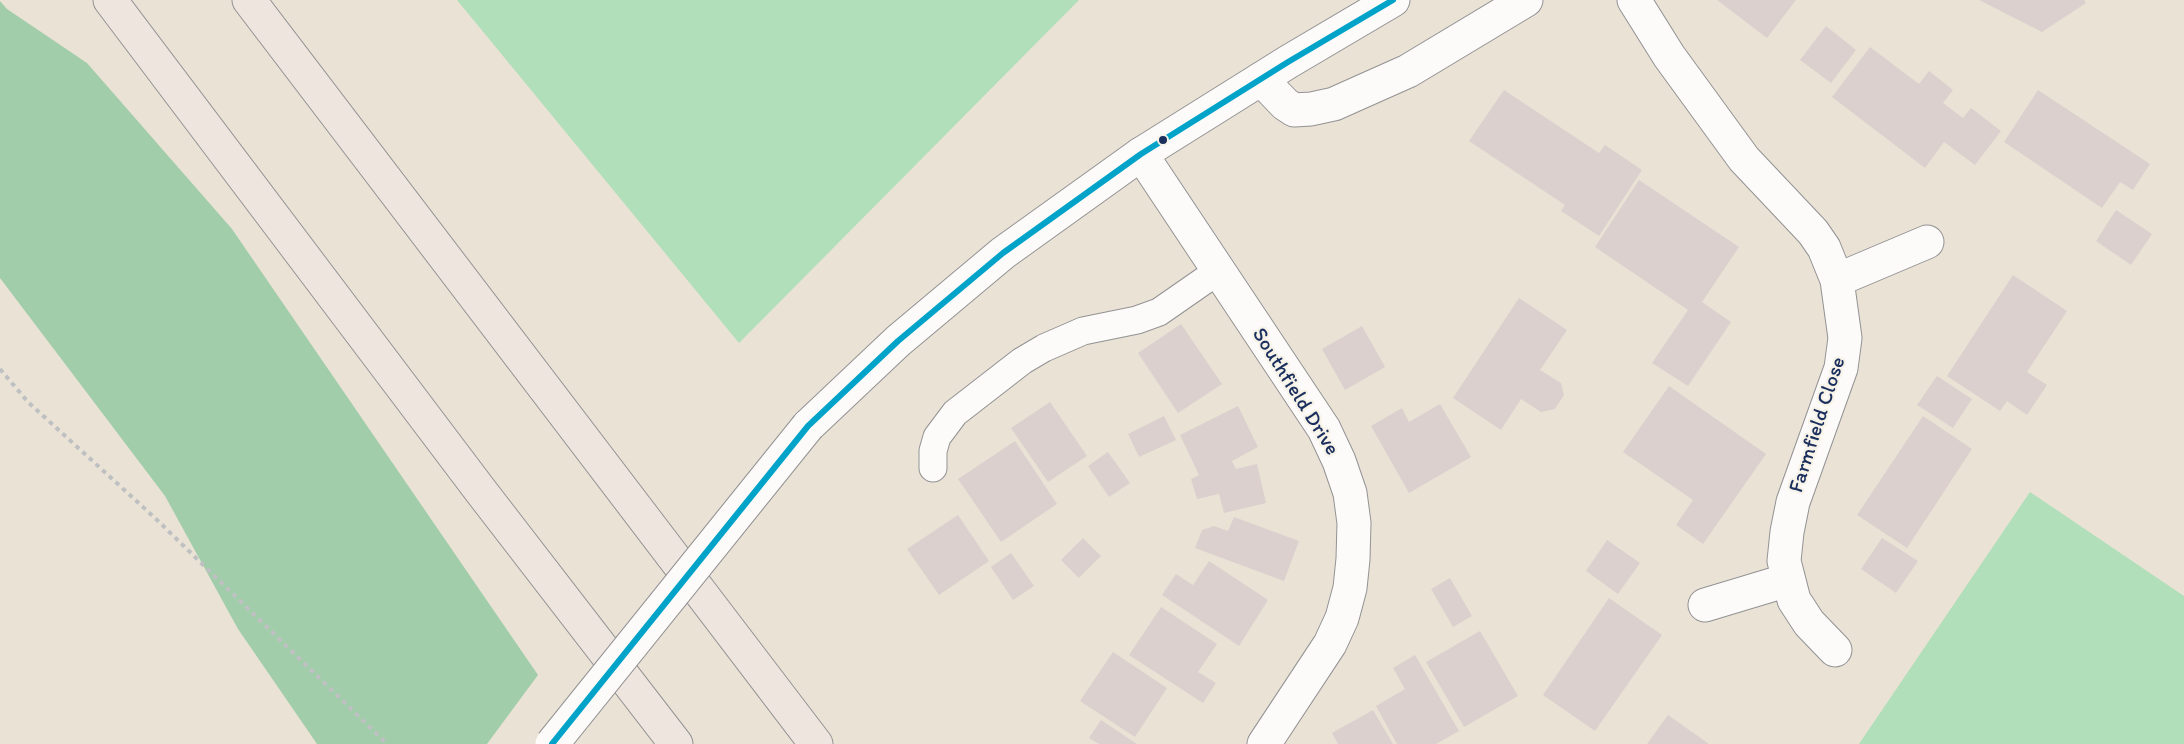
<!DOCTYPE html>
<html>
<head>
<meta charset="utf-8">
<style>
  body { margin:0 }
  canvas { display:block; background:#e9e2d5 }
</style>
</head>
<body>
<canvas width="2184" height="744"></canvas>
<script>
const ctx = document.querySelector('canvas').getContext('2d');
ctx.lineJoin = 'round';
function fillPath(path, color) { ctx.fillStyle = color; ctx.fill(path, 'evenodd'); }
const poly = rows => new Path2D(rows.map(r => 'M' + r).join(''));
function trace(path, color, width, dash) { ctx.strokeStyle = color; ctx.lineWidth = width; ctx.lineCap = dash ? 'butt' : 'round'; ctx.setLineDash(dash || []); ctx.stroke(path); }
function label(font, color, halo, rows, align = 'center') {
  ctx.font = font + ' Itim,sans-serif'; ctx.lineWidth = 4.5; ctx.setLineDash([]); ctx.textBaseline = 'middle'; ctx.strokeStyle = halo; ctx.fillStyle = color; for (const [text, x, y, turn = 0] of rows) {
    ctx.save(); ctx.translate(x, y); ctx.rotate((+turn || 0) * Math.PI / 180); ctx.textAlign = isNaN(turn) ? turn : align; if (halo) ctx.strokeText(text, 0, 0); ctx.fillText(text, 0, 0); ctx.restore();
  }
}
fillPath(poly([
  [457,0,1079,0,739,343],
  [2030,492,2184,596,2184,744,1859,744]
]), '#b0dfb9');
fillPath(poly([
  [0,1,7,9,87,63,232,229,538,675,487,744,317,744,238,629,165,496,0,278]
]), '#a2cdab');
fillPath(poly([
  [1717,0,1796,0,1767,38],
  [1979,0,2084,0,2086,3,2042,32],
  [1826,26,1856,50,1831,83,1800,60],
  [1870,47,1919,84,1929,71,1953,90,1943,103,1963,118,1971,108,2001,131,1975,165,1944,142,1925,168,1832,97],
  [1504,90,1599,153,1605,145,1642,170,1599,236,1561,211,1565,205,1469,141],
  [2038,90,2150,164,2133,190,2120,182,2102,208,2004,142],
  [1639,180,1739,247,1702,302,1731,322,1688,386,1652,363,1688,310,1595,247],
  [2116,210,2152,234,2131,265,2096,241],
  [2013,275,2067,311,2027,372,2047,385,2027,415,2007,401,2000,411,1947,376],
  [1519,298,1567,330,1540,370,1561,383,1564,395,1555,409,1541,412,1521,399,1501,430,1453,398],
  [1181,324,1222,384,1178,413,1138,353],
  [1362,326,1385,367,1345,390,1322,349],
  [1937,376,1972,399,1953,428,1917,405],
  [1669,386,1766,454,1703,544,1676,525,1693,500,1623,452],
  [1050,402,1087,456,1048,482,1011,428],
  [1440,404,1471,457,1409,493,1371,426,1402,408,1409,422],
  [1238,406,1258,447,1232,461,1236,469,1257,464,1266,503,1224,513,1219,494,1197,499,1191,479,1199,475,1180,435],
  [1164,416,1176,440,1139,457,1128,434],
  [1923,416,1972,449,1907,548,1857,515],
  [1015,441,1057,504,1001,542,958,479],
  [1108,452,1130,483,1109,497,1088,466],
  [958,515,989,561,939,595,907,549],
  [1234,517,1299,541,1284,581,1195,548,1202,530,1214,526,1228,531],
  [1083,538,1101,556,1079,578,1061,560],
  [1882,538,1918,561,1896,593,1861,569],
  [1607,540,1640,563,1618,594,1586,571],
  [1011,553,1034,586,1013,600,991,567],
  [1209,561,1268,600,1239,646,1162,595,1176,574,1193,585],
  [1450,578,1472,616,1453,627,1431,589],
  [1609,598,1662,635,1595,731,1543,695],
  [1161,607,1217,644,1198,672,1216,683,1203,703,1129,655],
  [1480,631,1518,696,1464,727,1426,662],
  [1113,652,1167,688,1135,737,1080,701],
  [1415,655,1459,731,1436,744,1397,744,1376,706,1405,689,1393,668],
  [1373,710,1393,744,1338,744,1332,733],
  [1668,715,1709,744,1647,744],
  [1101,720,1137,744,1099,744,1089,738]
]), '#dcd0ce');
const service = poly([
  [933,468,933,451,937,437,955,413,1022,361,1044,348,1083,331,1137,320,1159,312,1218,271]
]);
const minor = poly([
  [1634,0,1669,56,1744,159,1813,232,1824,248,1837,280,1845,338,1841,368,1793,502,1787,532,1784,561,1794,600,1809,623,1835,650],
  [1261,79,1285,104,1294,110,1311,109,1334,104,1408,71,1526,0],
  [1141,154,1324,429,1339,461,1350,493,1354,523,1353,559,1350,588,1342,618,1330,644,1264,744],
  [1837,280,1927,242],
  [1705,605,1788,580]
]);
const tertiary = poly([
  [808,426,898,341,1003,253,1141,154,1288,62,1393,0]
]);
const trunk = poly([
  [110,0,480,490,676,744],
  [249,0,816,744]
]);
trace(service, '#939294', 29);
trace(minor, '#939294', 35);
trace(tertiary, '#939294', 35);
trace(trunk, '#939294', 35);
trace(poly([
  [0,369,28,402,155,518,387,744]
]), '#bfc0c2', 4, [4.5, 4.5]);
trace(service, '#fcfbf9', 27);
trace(minor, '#fcfbf9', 33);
trace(tertiary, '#fcfbf9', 33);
trace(trunk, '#eee5de', 33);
const tertiaryBridge = poly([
  [552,744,808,426]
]);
trace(tertiaryBridge, '#939294', 35, []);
trace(tertiaryBridge, '#fcfbf9', 33);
trace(poly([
  [552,744,808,426,898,341,1003,253,1141,154,1288,62,1393,0]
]), '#01a3c8', 6);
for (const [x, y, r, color] of [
  [1163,140,5,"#1b2f5e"]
]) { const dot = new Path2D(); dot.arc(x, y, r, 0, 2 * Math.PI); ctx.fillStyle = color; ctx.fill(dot); trace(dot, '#f7f3e8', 2); }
label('21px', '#1b2f5e', '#f7f3e8', [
  ["Southfield Drive",1295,392,58],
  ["Farmfield Close",1818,425,-72]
]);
</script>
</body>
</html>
